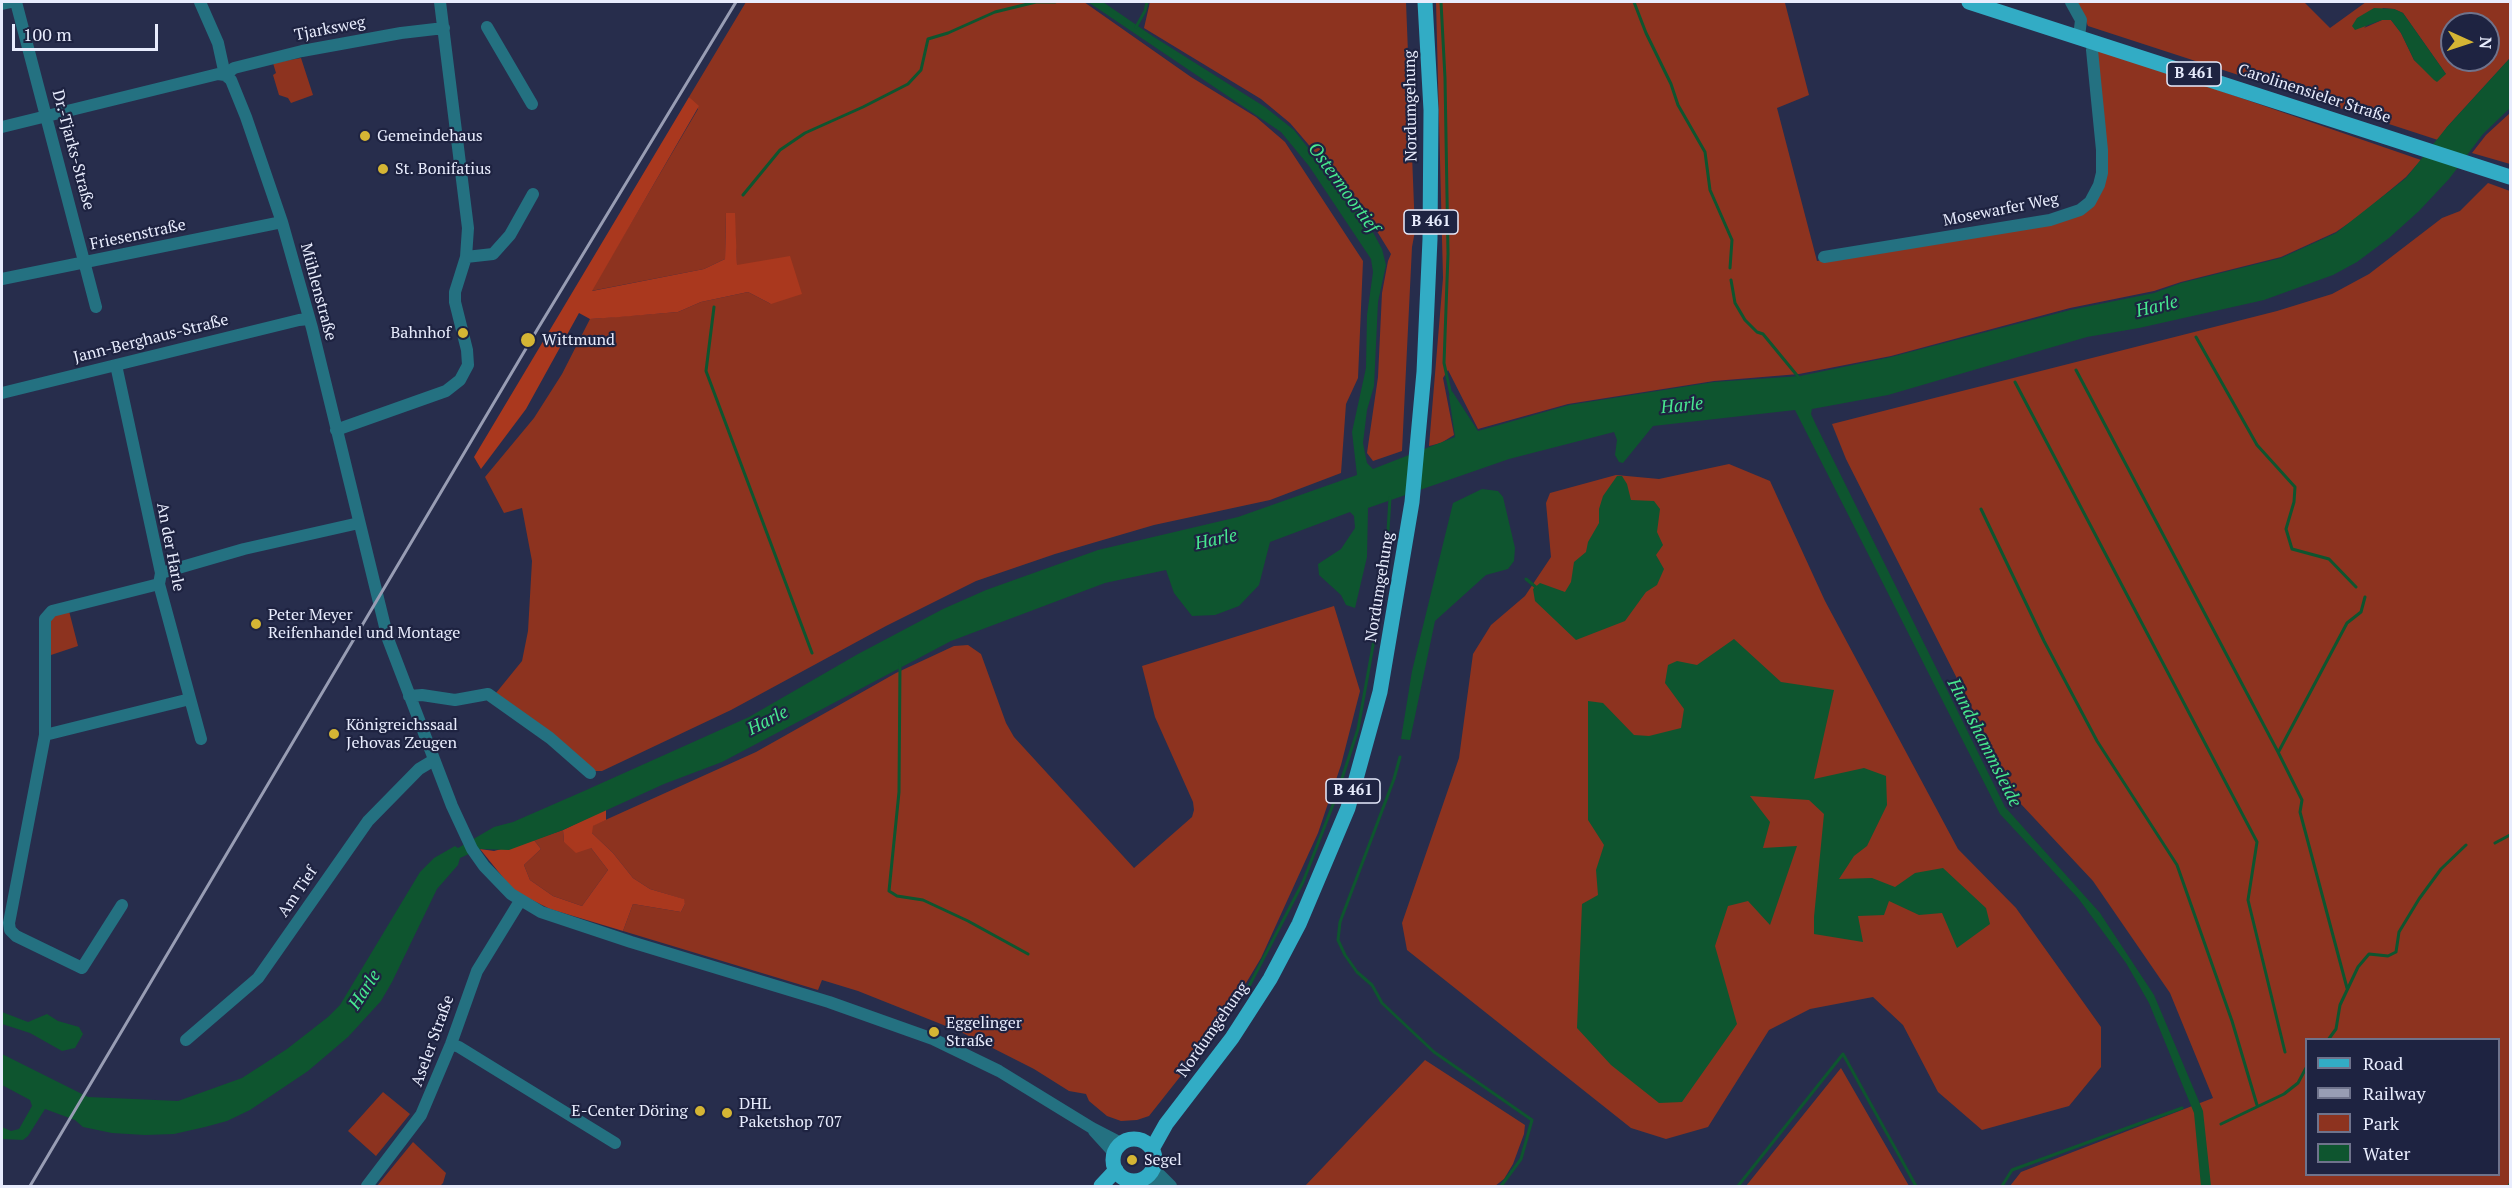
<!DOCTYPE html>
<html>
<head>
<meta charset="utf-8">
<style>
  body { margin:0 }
  #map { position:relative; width:2512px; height:1188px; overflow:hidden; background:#272d4c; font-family:"PT Serif",serif }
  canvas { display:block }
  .frame { position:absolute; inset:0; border:3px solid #e8ecfd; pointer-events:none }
  .legend { position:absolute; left:2305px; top:1038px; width:195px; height:138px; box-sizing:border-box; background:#1e2341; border:2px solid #6f738c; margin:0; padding:8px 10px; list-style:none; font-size:18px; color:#e8ecfd }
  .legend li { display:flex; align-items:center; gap:12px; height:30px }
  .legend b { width:30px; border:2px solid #6f738c }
  .north { position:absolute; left:2440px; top:12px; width:60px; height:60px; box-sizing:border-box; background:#1e2341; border:2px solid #6f738c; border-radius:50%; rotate:93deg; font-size:16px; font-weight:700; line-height:24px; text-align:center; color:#e8ecfd }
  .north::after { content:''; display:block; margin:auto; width:21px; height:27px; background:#d5b534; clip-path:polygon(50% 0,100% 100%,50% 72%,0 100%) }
  .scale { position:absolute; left:12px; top:24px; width:146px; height:27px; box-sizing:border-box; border:3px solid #e8ecfd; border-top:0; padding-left:8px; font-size:18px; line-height:21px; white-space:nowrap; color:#e8ecfd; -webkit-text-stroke:4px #1e2341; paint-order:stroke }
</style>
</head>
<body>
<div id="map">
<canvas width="2512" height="1188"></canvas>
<div class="frame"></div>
<ul class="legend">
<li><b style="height:8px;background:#32acc5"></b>Road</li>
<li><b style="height:8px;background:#989db4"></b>Railway</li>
<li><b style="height:16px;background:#8d331f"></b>Park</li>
<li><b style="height:16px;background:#0e552f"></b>Water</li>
</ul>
<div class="north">N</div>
<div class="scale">100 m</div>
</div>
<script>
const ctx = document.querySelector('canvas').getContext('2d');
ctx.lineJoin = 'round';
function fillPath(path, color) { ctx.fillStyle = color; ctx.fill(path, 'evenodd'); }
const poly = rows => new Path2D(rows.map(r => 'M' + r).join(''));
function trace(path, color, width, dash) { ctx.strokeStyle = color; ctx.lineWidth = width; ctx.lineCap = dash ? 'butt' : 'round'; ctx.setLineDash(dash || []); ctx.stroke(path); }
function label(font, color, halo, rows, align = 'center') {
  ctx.font = font + ' "PT Serif",serif'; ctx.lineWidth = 4.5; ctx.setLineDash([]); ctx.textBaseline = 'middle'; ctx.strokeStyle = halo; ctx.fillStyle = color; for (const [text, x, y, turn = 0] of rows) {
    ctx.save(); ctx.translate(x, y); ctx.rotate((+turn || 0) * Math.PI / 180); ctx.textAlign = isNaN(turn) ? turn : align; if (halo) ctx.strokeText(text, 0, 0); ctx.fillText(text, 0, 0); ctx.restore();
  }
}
fillPath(poly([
  [746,2,1084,2,1191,77,1256,117,1285,142,1363,261,1358,378,1346,404,1341,473,1270,500,1154,525,1055,554,976,581,886,626,731,710,602,771,593,771,496,693,522,661,528,631,532,561,522,508,504,513,485,477,534,418,562,374,590,319,678,312,701,302,748,292,771,304,737,265,734,213,726,213,725,259,704,269,591,291,698,109,689,97],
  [1150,2,1406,2,1415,231,1412,247,1402,451,1373,461,1367,453,1378,377,1382,293,1388,261,1391,254,1362,207,1290,123,1261,99,1144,28],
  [1436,2,1785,3,1809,95,1777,108,1817,261,2048,223,2092,204,2106,174,2096,48,2421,160,2406,177,2359,216,2336,232,2281,257,2181,282,2154,291,2070,308,1891,356,1799,374,1714,381,1568,404,1478,429,1448,370,1443,378,1454,435,1441,443,1429,446,1443,278],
  [2077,2,2304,2,2330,28,2366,2,2510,2,2510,58,2447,127,2438,140,2088,26],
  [2383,8,2394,9,2403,13,2446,74,2423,68,2414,60,2401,33,2391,20,2382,20,2364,28],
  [2452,24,2488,24,2488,60,2452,60],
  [301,58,313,95,291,103,288,98,279,95,273,75,276,73,273,63],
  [2510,113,2510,164,2472,153,2486,135],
  [2488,183,2510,191,2510,1186,2010,1186,2021,1172,2213,1098,2170,993,2093,881,2020,803,1846,459,1832,424,2277,311,2332,294,2369,274,2442,218,2460,211],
  [2306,1040,2498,1040,2498,1174,2306,1174],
  [1729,464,1770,481,1825,601,1958,849,2016,908,2101,1027,2101,1067,2069,1106,1982,1130,1938,1092,1903,1025,1873,997,1810,1009,1769,1030,1708,1127,1666,1139,1631,1128,1407,950,1402,923,1459,758,1473,654,1491,625,1525,596,1551,557,1546,503,1550,493,1616,475,1659,479],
  [1334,606,1360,691,1341,765,1318,833,1261,958,1221,1025,1149,1116,1137,1120,1121,1121,1107,1116,1089,1101,1086,1094,1069,1091,1034,1069,961,1032,858,991,822,980,818,990,623,931,633,904,681,912,685,904,683,899,650,889,633,878,613,853,592,833,592,826,756,752,896,673,954,646,968,645,981,654,1006,723,1014,737,1134,868,1192,817,1194,810,1193,802,1155,717,1142,666],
  [69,611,78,646,51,655,51,616],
  [563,830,564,842,591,848,608,870,582,906,553,896,530,880,524,865,541,849,534,840],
  [1425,1060,1525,1125,1524,1134,1513,1164,1504,1179,1495,1186,1305,1186],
  [1841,1068,1909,1186,1746,1186],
  [383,1092,410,1114,376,1156,348,1131],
  [413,1142,446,1173,443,1183,440,1186,377,1186]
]), '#8d331f');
fillPath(poly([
  [689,97,699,106,592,291,704,269,725,259,726,213,735,213,737,265,790,256,802,294,771,304,748,292,701,302,678,312,620,317,590,319,579,313,526,409,481,469,474,457],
  [606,809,606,820,593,826,592,833,613,853,633,878,650,889,684,899,685,904,681,912,633,904,623,931,550,909,514,891,480,849,494,851,534,840,541,849,524,865,530,880,553,896,582,906,608,870,591,848,576,853,564,842,563,830]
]), '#aa381e');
fillPath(poly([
  [1088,2,1103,2,1154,37,1265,107,1294,130,1350,201,1361,210,1382,249,1386,265,1378,302,1374,386,1367,410,1363,443,1367,463,1373,469,1455,437,1449,396,1452,391,1478,431,1569,405,1714,382,1800,376,1891,357,2070,310,2154,293,2181,283,2281,258,2336,233,2406,178,2447,127,2510,58,2510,108,2483,134,2449,179,2419,211,2389,238,2357,262,2333,275,2264,300,2139,328,2087,337,1888,395,1812,409,1811,414,1816,425,2005,807,2100,913,2154,995,2203,1111,2211,1186,2201,1186,2194,1113,2149,1003,2126,963,2078,898,2000,814,1795,410,1653,426,1623,463,1619,462,1615,455,1617,440,1614,432,1509,459,1368,508,1367,557,1355,608,1346,605,1341,595,1319,575,1318,564,1341,549,1355,528,1354,516,1350,512,1270,542,1259,585,1239,606,1215,615,1192,616,1174,593,1166,570,1105,583,951,641,722,762,664,784,563,830,509,850,480,849,460,858,458,865,437,889,392,982,381,1001,348,1037,308,1071,250,1110,227,1121,205,1127,174,1134,145,1135,112,1133,83,1127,75,1120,45,1109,28,1136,23,1140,2,1139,2,1127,11,1131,19,1129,32,1106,30,1100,2,1085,2,1054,88,1097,178,1101,242,1078,287,1049,328,1017,340,1005,420,872,434,858,455,846,458,848,494,827,513,822,584,791,749,717,858,654,943,609,986,590,1098,550,1238,517,1357,475,1352,432,1366,368,1367,315,1373,272,1371,259,1309,166,1281,132],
  [2374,8,2394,9,2403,13,2446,74,2437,82,2434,80,2414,60,2401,33,2391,20,2382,20,2355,30,2352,26,2357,18],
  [1617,476,1622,476,1627,484,1631,500,1654,501,1660,509,1657,532,1663,545,1656,555,1664,569,1657,585,1646,592,1625,621,1576,640,1535,601,1533,589,1540,583,1565,592,1571,582,1574,562,1586,552,1588,542,1599,523,1599,509,1603,496],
  [1482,489,1498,491,1503,497,1515,548,1514,561,1508,569,1486,575,1435,621,1410,740,1401,739,1412,671,1453,503],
  [1734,639,1781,682,1834,690,1814,779,1864,768,1886,776,1887,805,1867,846,1854,856,1839,879,1872,878,1895,887,1915,873,1943,868,1986,908,1990,924,1957,948,1942,913,1919,915,1889,901,1884,915,1858,916,1863,942,1814,934,1814,917,1824,814,1809,800,1750,796,1770,822,1763,848,1797,846,1770,925,1748,901,1728,906,1715,946,1737,1024,1682,1102,1659,1103,1611,1065,1577,1028,1582,904,1598,895,1596,870,1604,845,1588,820,1588,701,1603,703,1634,735,1649,736,1681,728,1684,709,1665,683,1668,665,1677,661,1697,665],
  [2,1012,28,1022,47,1014,58,1021,79,1027,83,1034,75,1048,62,1051,30,1033,2,1024]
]), '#0e552f');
trace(poly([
  [1441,2,1445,78,1448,254,1444,363,1451,395],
  [1634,2,1646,33,1671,84,1678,105,1705,152,1710,190,1732,240,1730,268],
  [1136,27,1145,11,1147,2],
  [743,195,780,150,805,133,863,107,908,84,921,70,928,39,948,33,995,12,1036,2,1055,2],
  [1731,280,1735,303,1745,320,1757,332,1763,334,1800,379],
  [714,307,706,371,812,653],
  [2196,337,2257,445,2295,487,2294,502,2286,529,2292,549,2329,559,2356,587],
  [2076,370,2278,752,2302,800,2300,812,2347,988],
  [2015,382,2257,842,2248,900,2285,1052],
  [1981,509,2044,641,2097,741,2177,865,2232,1021,2257,1105],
  [1526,579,1537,588],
  [900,663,899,792,889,891,897,896,923,900,968,921,1028,954],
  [2279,751,2347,623,2361,612,2365,597],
  [1400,757,1394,779,1340,922,1338,940,1345,955,1357,972,1372,985,1382,1003,1434,1052,1532,1120,1521,1159,1501,1186],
  [2495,843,2510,835],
  [1246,992,1303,882,1336,797,1358,729,1385,579,1390,498],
  [2328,1040,2336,1029,2340,1005,2358,967,2369,954,2388,956,2396,952,2399,932,2419,899,2441,869,2466,845],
  [2221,1124,2284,1094,2298,1083,2306,1068],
  [1738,1186,1843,1054,1916,1186],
  [2002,1186,2012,1170,2182,1108],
  [2509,1186,2510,1184]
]), '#0e552f', 3);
trace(poly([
  [16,2,96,307],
  [200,2,218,43,225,75,231,80,246,117,282,222,312,328,388,639,452,806,472,849,484,866,511,894,541,912,631,942,829,1002,933,1039,999,1071,1092,1128,1121,1143],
  [2071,2,2081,20,2079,37],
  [2,4,11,2],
  [487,27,532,104],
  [225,75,234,68,302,51,401,33,444,28],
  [2,127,218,74,225,75],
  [466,257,493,254,510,235,533,194],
  [1824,257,2050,220,2080,210,2090,202,2099,185,2102,173,2102,150,2092,50,2095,42],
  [2,279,282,222],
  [116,365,161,573,159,584,201,739],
  [2,393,299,320,309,319],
  [336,430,446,391,460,380,468,365,467,350,455,302,455,292,466,257,468,228,440,2],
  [161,573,244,549,359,523],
  [409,696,422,695,455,700,488,694,550,738,590,773],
  [45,735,190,699],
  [122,905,82,968,16,936,10,930,9,923,45,735,45,619,52,611,159,584],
  [186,1040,258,978,368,821,419,769,434,760],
  [451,1044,459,1047,615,1143],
  [1094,1131,1114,1153],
  [1153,1168,1171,1186],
  [1144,1178,1167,1186],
  [367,1186,421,1115,451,1044,477,971,520,901]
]), '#247181', 12);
trace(poly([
  [1969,2,2510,177],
  '1113 1160a21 21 0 1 1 42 0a21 21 0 1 1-42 0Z',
  [1152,1149,1166,1124,1232,1038,1270,979,1299,924,1348,808,1380,692,1412,502,1424,372,1430,239,1431,110,1425,2],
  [1101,1186,1116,1170]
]), '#32acc5', 15);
trace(poly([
  [30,1186,537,330,736,2]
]), '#989db4', 3);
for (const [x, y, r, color] of [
  [365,136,6,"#d5b534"],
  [383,169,6,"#d5b534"],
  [463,333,6,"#d5b534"],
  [528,340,8,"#d5b534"],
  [256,624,6,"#d5b534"],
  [334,734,6,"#d5b534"],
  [934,1032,6,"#d5b534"],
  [700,1111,6,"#d5b534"],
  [727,1113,6,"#d5b534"],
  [1132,1160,6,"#d5b534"]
]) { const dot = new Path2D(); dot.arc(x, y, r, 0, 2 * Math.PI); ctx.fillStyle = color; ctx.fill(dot); trace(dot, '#1e2341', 2); }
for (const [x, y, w] of [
  [2194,74,54],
  [1431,222,54],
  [1353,791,54]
]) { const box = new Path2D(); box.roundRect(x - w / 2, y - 12, w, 24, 4.5); ctx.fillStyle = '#1e2341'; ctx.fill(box); trace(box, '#e8ecfd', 1.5); }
label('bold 15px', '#e8ecfd', null, [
  ["B 461",2194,74],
  ["B 461",1431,222],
  ["B 461",1353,791]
]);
label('16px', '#e8ecfd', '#1e2341', [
  ["Tjarksweg",330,29,-11],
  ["Carolinensieler Straße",2314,94,18],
  ["Nordumgehung",1411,106,-91],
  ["Dr.-Tjarks-Straße",73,150,75],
  ["Mosewarfer Weg",2001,210,-11],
  ["Friesenstraße",138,235,-12],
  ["Mühlenstraße",318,292,75],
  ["Jann-Berghaus-Straße",151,339,-14],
  ["An der Harle",170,547,79],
  ["Nordumgehung",1380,587,-81],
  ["Am Tief",298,892,-56],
  ["Nordumgehung",1213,1030,-55],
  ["Aseler Straße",433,1041,-70]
]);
label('16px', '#e8ecfd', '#1e2341', [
  ["Gemeindehaus",377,136],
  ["St. Bonifatius",395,169],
  ["Bahnhof",451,333,"right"],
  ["Wittmund",542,340],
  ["Peter Meyer",268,615],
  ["Reifenhandel und Montage",268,633],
  ["Königreichssaal",346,725],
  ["Jehovas Zeugen",346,743],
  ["Eggelinger",946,1023],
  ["Straße",946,1041],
  ["DHL",739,1104],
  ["Paketshop 707",739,1122],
  ["E-Center Döring",688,1111,"right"],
  ["Segel",1144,1160]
], 'left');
label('italic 18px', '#47e98f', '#1e2341', [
  ["Ostermoortief",1343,188,54],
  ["Harle",2157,307,-14],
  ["Harle",1682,406,-6],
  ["Harle",1216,540,-12],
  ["Harle",768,721,-27],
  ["Hundshammsleide",1984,743,63],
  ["Harle",365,990,-57]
]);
</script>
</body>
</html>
